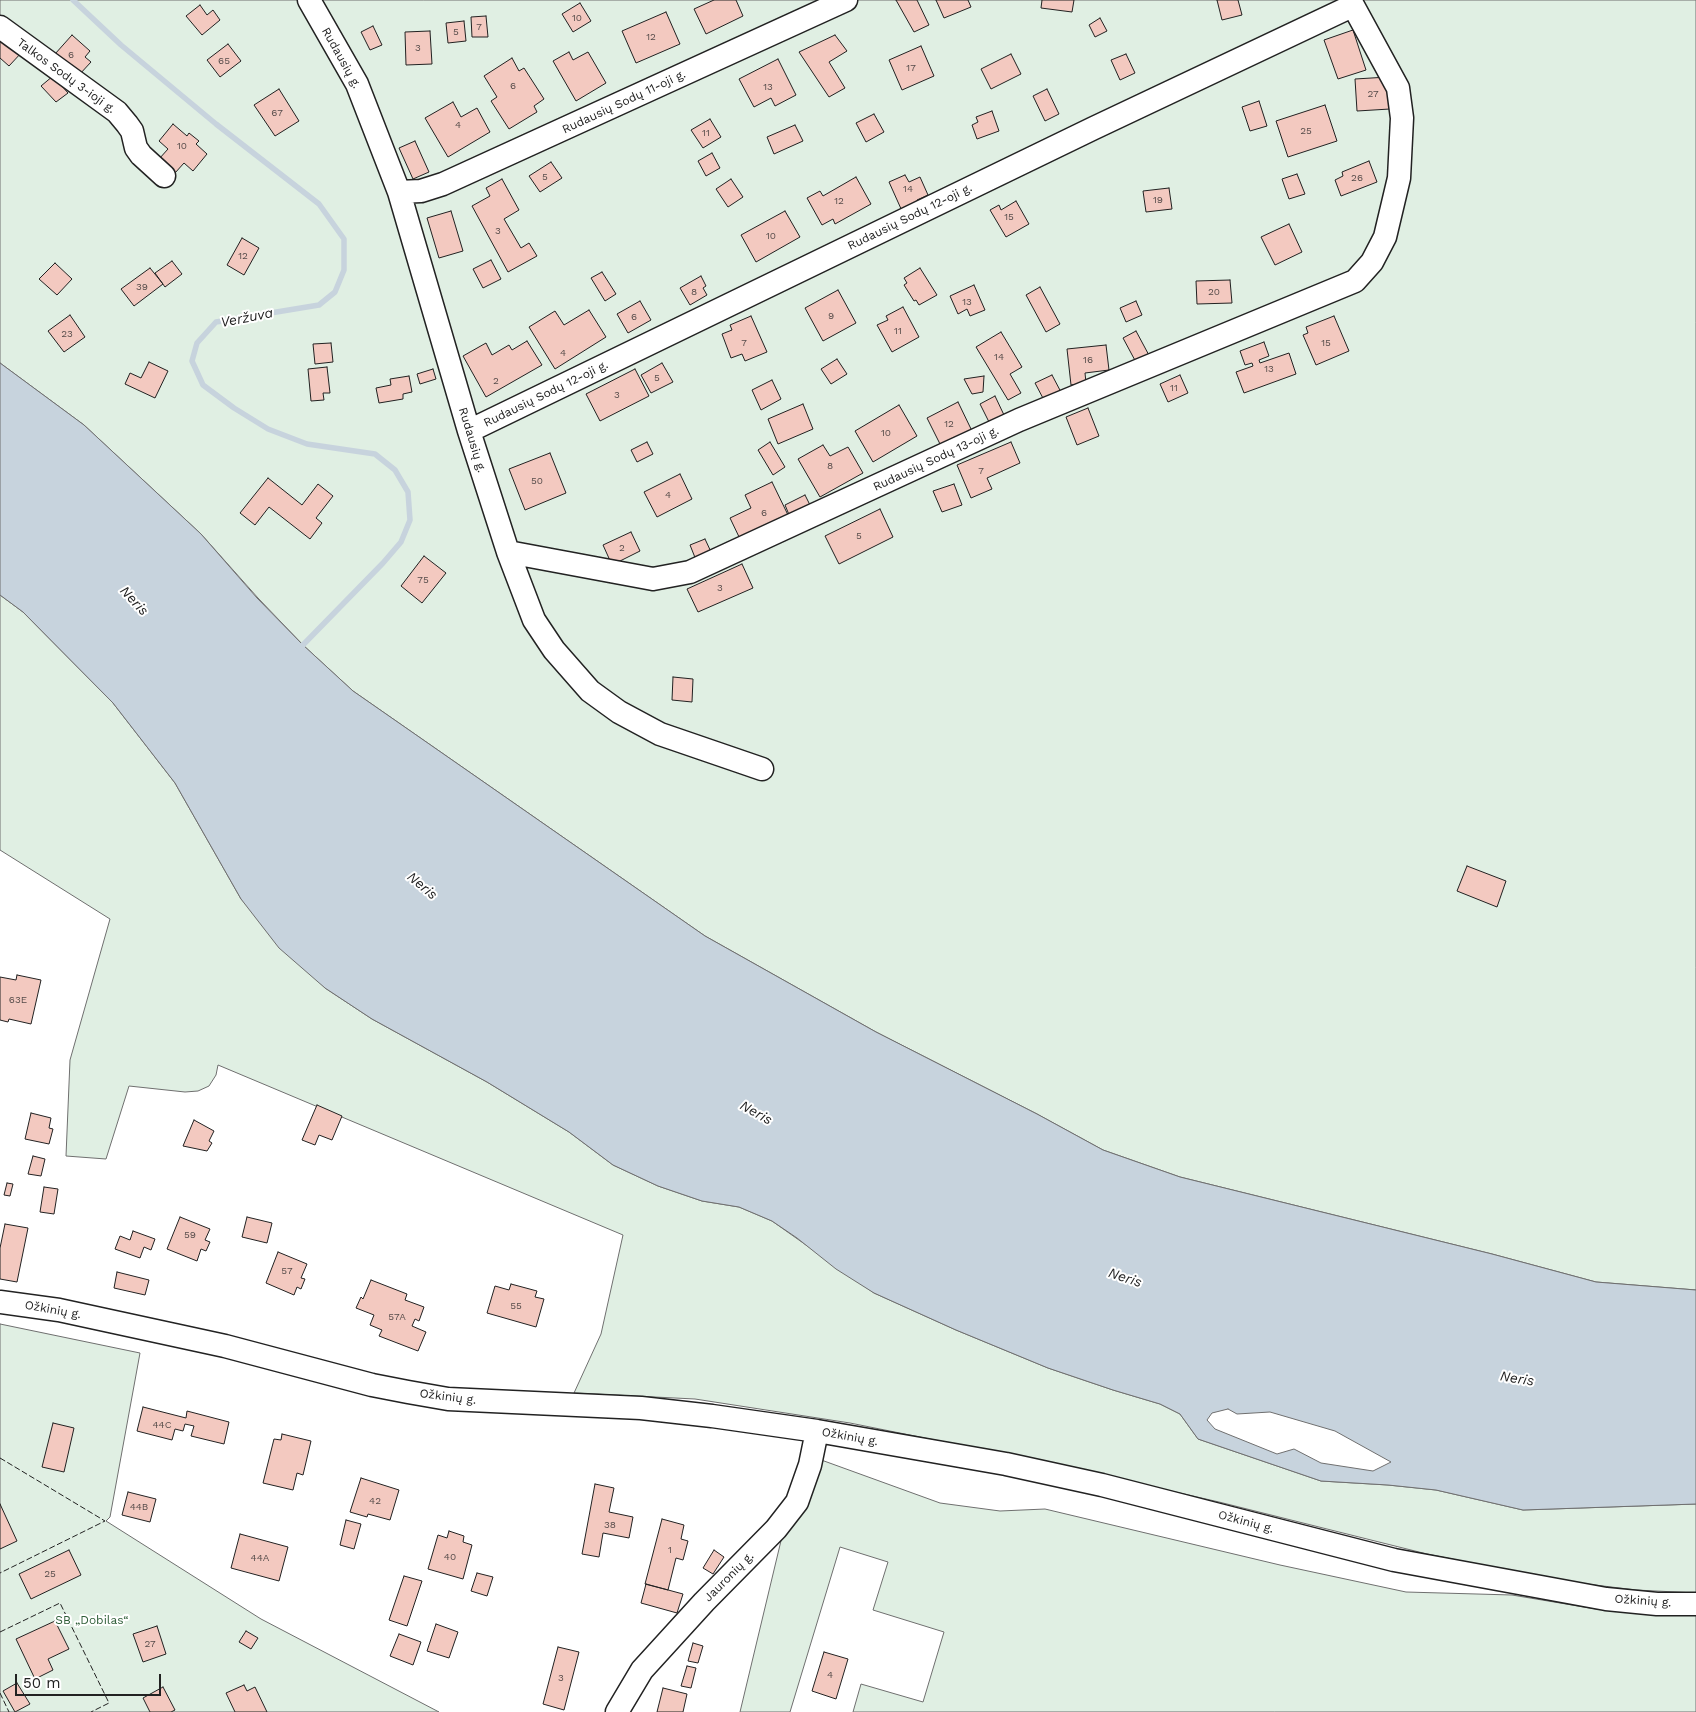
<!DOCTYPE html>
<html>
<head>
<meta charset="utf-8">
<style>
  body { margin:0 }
  #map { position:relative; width:1696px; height:1712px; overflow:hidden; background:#fff; font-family:"Work Sans",sans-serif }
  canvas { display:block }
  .scale { position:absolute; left:15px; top:1674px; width:146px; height:22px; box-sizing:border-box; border:2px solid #222; border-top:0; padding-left:6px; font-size:15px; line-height:18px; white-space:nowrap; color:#222; -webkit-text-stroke:4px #fff; paint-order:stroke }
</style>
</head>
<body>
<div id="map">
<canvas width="1696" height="1712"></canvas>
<div class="scale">50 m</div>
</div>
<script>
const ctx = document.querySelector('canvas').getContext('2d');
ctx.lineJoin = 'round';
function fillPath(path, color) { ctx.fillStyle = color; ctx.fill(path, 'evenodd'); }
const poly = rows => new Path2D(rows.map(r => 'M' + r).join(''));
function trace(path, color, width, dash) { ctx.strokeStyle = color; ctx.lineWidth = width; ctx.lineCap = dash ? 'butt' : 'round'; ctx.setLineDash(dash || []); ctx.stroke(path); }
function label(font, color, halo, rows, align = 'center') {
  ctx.font = font + ' "Work Sans",sans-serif'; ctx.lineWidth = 4; ctx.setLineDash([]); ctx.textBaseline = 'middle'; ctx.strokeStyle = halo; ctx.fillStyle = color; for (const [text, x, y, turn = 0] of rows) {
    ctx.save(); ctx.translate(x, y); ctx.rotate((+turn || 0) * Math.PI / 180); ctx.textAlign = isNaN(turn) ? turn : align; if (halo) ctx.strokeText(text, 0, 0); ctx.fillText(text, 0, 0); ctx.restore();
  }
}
const green = poly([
  [0,0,1696,0,1696,1290,1596,1282,1492,1254,1180,1177,1103,1150,1037,1114,876,1032,705,936,353,691,303,645,258,598,201,534,84,425,0,363,0,0],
  [0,595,23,612,113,703,175,783,241,899,325,988,372,1019,487,1082,569,1132,613,1165,658,1186,702,1201,739,1207,772,1221,874,1293,956,1330,1048,1368,1113,1390,1160,1404,1180,1414,1198,1439,1321,1481,1388,1485,1436,1490,1523,1510,1696,1504,1696,1593,1636,1590,1562,1581,1427,1554,1219,1502,1049,1463,850,1423,695,1399,574,1393,601,1334,623,1235,218,1065,216,1075,209,1086,198,1091,185,1092,129,1086,106,1159,66,1156,70,1060,110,919,0,850,0,595],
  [0,1324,140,1353,110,1517,106,1521,261,1619,439,1712,0,1712,0,1324],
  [802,1453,940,1503,1000,1511,1045,1509,1280,1565,1406,1592,1512,1595,1596,1609,1636,1612,1696,1614,1696,1712,853,1712,861,1684,923,1702,944,1632,873,1610,888,1562,840,1547,790,1712,740,1712,802,1453]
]);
fillPath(green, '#e0efe3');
trace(green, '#6f6f6f', 1);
const water = poly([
  [0,363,84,425,201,534,257,598,303,645,353,691,705,936,876,1032,1037,1114,1103,1150,1180,1177,1492,1254,1596,1282,1696,1290,1696,1504,1523,1510,1436,1490,1388,1485,1321,1481,1198,1439,1180,1414,1160,1404,1113,1390,1048,1368,956,1330,874,1293,836,1269,797,1238,772,1221,739,1207,702,1201,658,1186,613,1165,569,1132,487,1082,372,1019,325,988,279,948,241,899,175,783,113,703,23,612,0,595,0,363],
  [1228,1409,1237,1414,1270,1412,1335,1431,1391,1462,1373,1471,1321,1463,1294,1449,1277,1454,1215,1429,1207,1420,1212,1413,1228,1409]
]);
fillPath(water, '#c7d3dd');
trace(water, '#6f6f6f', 1);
trace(poly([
  [73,0,121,45,216,124,319,204,344,239,344,270,335,292,319,305,216,322,197,343,192,361,203,385,234,408,268,429,307,444,375,454,395,470,408,492,410,520,401,542,383,563,299,649]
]), '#c7d3dd', 5.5);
const building = poly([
  [714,0,736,0,743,16,706,34,694,9,714,0],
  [896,0,917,0,929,25,914,32,896,0],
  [936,0,968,0,971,7,944,18,936,0],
  [1042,0,1074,0,1072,12,1041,8,1042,0],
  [1217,0,1238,0,1242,15,1222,20,1217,0],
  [580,3,591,21,573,32,562,14,580,3],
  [200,5,207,15,213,10,220,20,202,35,186,16,200,5],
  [666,12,680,44,636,63,622,31,666,12],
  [486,16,488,37,472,37,471,17,486,16],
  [1100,18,1107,31,1095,37,1089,25,1100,18],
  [464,21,466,41,448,43,446,23,464,21],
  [373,26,382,45,370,50,361,32,373,26],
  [1353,30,1366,70,1338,79,1324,40,1353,30],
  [430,31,432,64,406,65,405,32,430,31],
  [72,35,90,51,85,57,91,62,79,75,55,54,72,35],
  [835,35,847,51,829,62,845,88,829,97,799,52,835,35],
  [0,38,22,52,9,66,0,58,0,38],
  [228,44,241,61,220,77,207,60,228,44],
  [921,46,934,76,902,90,889,60,921,46],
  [569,52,573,60,588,52,606,83,576,101,553,61,569,52],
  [1011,54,1021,74,991,89,981,69,1011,54],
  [1126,54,1135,73,1120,80,1111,60,1126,54],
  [512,58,519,71,524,68,544,99,534,106,537,112,509,129,491,101,497,97,484,76,512,58],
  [778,59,796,95,775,106,771,98,754,107,739,79,778,59],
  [53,76,68,93,56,102,41,86,53,76],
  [1388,77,1390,109,1357,111,1355,79,1388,77],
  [279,89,299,121,275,136,254,105,279,89],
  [1047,89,1059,114,1045,121,1033,96,1047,89],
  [1259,101,1267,126,1250,131,1242,107,1259,101],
  [453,102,461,117,477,108,490,132,448,157,425,118,453,102],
  [1325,105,1337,141,1288,157,1276,121,1325,105],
  [992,111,999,131,977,139,972,125,978,122,976,117,992,111],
  [874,114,884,132,866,142,856,123,874,114],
  [710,119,721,137,703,148,691,130,710,119],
  [173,124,187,136,189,133,199,141,196,144,207,154,193,171,184,163,175,173,159,159,168,149,159,141,173,124],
  [795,125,803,141,774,154,767,137,795,125],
  [415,141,429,172,413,179,399,148,415,141],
  [712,153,720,168,706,176,698,161,712,153],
  [1369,161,1377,182,1341,196,1335,180,1343,176,1342,172,1369,161],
  [551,162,562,178,540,192,529,176,551,162],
  [1297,174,1305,194,1289,199,1282,179,1297,174],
  [905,175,909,182,920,177,928,195,917,200,918,203,902,211,889,182,905,175],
  [856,177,871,204,835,224,833,219,822,225,807,198,820,191,823,196,856,177],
  [502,179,519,210,504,219,521,248,529,243,537,256,508,272,472,206,490,196,486,188,502,179],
  [731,179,743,197,728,207,716,189,731,179],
  [1169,188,1172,209,1146,212,1143,191,1169,188],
  [1016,201,1029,224,1006,237,990,210,999,205,1001,210,1016,201],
  [451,211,463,251,439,258,427,218,451,211],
  [785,211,800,237,756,262,741,235,785,211],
  [1289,224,1302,252,1275,265,1261,237,1289,224],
  [242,238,259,248,244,275,227,265,242,238],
  [491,260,501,279,483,288,473,269,491,260],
  [172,261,182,274,165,287,155,273,172,261],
  [55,263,72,279,57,295,39,279,55,263],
  [150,268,163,284,134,306,121,289,150,268],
  [920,268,937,295,919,305,916,300,914,301,904,285,907,283,904,278,920,268],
  [602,272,616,294,605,301,591,278,602,272],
  [701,276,706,286,703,288,707,295,690,305,680,288,701,276],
  [1230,280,1232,303,1197,304,1196,281,1230,280],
  [974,285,985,310,970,316,967,309,958,314,950,296,974,285],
  [1040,287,1060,324,1046,332,1026,295,1040,287],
  [838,290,856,323,823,341,805,308,838,290],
  [640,301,651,320,628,333,617,314,640,301],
  [1136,301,1142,315,1126,322,1120,308,1136,301],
  [903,307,919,337,892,352,877,325,888,320,886,316,903,307],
  [589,310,606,337,555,369,529,327,555,311,564,325,589,310],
  [70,315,85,337,64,352,48,331,70,315],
  [751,316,767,352,745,361,742,354,731,358,722,334,732,330,730,325,751,316],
  [1334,316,1349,351,1316,365,1303,335,1308,333,1306,327,1334,316],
  [1136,331,1151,359,1138,366,1123,338,1136,331],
  [1001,332,1022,367,1010,374,1021,393,1008,400,976,347,1001,332],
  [527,341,542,365,486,397,463,356,486,343,492,355,509,345,512,350,527,341],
  [1264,342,1269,356,1259,360,1260,363,1289,353,1296,374,1244,393,1236,372,1253,366,1252,363,1245,365,1240,351,1264,342],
  [331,343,333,362,315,364,313,344,331,343],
  [1106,345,1109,370,1085,373,1086,383,1071,385,1067,349,1106,345],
  [837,359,847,374,831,384,821,369,837,359],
  [149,362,168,371,155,398,125,384,130,373,141,378,149,362],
  [662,363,673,382,651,393,641,375,662,363],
  [327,367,330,393,323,393,324,400,311,401,308,369,327,367],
  [433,369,436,379,420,384,417,374,433,369],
  [635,369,649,396,600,421,586,394,635,369],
  [1052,375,1062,394,1045,402,1035,383,1052,375],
  [1180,375,1188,393,1168,402,1160,384,1180,375],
  [409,376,412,392,403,394,403,399,379,403,376,388,391,385,390,379,409,376],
  [984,376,983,392,972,394,964,379,984,376],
  [772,380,781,399,761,410,752,390,772,380],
  [995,396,1004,415,989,422,980,404,995,396],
  [958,402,972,431,941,446,927,418,958,402],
  [803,404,813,429,778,444,768,419,803,404],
  [899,405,917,436,873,462,855,431,899,405],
  [1088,408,1099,436,1077,445,1066,417,1088,408],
  [647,442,653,454,637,462,631,450,647,442],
  [770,442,785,467,773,475,758,450,770,442],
  [1011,442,1020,463,987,478,992,489,971,498,957,465,1011,442],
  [823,445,830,456,848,447,863,473,820,497,798,459,823,445],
  [550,453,566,493,525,510,509,469,550,453],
  [680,474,692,499,657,517,644,492,680,474],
  [268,478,302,505,318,484,333,496,316,518,322,523,310,539,269,507,255,525,240,513,268,478],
  [772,482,789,517,741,541,730,518,751,508,745,495,772,482],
  [954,484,962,505,942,512,933,491,954,484],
  [805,495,811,507,790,517,785,505,805,495],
  [880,509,893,537,839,564,825,536,880,509],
  [631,532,640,551,612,565,603,545,631,532],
  [705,539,712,554,696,560,690,545,705,539],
  [424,556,446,573,422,603,401,586,424,556],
  [742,564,753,588,698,612,687,589,742,564],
  [673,677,693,679,692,702,672,700,673,677],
  [1467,866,1506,881,1497,907,1457,891,1467,866],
  [17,975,41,980,31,1024,9,1019,8,1022,0,1020,0,977,16,980,17,975],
  [317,1105,342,1116,332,1140,319,1135,315,1145,302,1140,317,1105],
  [31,1113,51,1118,49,1128,53,1129,49,1144,25,1139,31,1113],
  [194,1120,214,1131,209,1141,212,1143,207,1151,183,1146,194,1120],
  [33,1156,45,1159,41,1176,28,1174,33,1156],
  [7,1183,13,1184,10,1196,4,1195,7,1183],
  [44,1187,58,1189,54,1214,40,1212,44,1187],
  [180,1217,210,1229,205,1240,210,1242,206,1251,201,1249,197,1261,167,1249,180,1217],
  [247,1217,272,1223,267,1243,242,1237,247,1217],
  [5,1224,28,1228,17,1282,0,1279,0,1248,5,1224],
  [133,1231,155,1239,151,1250,144,1247,140,1258,115,1249,120,1236,130,1240,133,1231],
  [278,1252,307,1264,301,1278,305,1279,301,1289,297,1287,294,1295,266,1283,278,1252],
  [117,1272,149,1280,145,1295,114,1288,117,1272],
  [371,1280,407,1294,405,1300,424,1307,419,1321,415,1319,412,1326,426,1332,418,1351,379,1336,382,1330,370,1325,374,1315,356,1308,361,1297,363,1299,371,1280],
  [511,1284,537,1291,535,1297,544,1299,536,1327,487,1313,495,1286,509,1290,511,1284],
  [143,1407,186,1418,187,1411,229,1422,224,1444,191,1436,194,1426,185,1424,183,1431,175,1429,172,1440,137,1431,143,1407],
  [53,1423,74,1428,64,1472,42,1467,53,1423],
  [282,1434,311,1441,303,1475,297,1473,293,1490,263,1483,274,1439,281,1440,282,1434],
  [361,1478,399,1490,390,1520,368,1514,367,1517,350,1512,361,1478],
  [595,1484,614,1488,609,1512,633,1517,629,1538,603,1533,599,1557,582,1554,595,1484],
  [128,1492,156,1499,150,1522,122,1515,128,1492],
  [0,1504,17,1541,0,1549,0,1504],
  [662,1519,684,1525,681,1539,688,1541,683,1560,676,1558,668,1590,645,1584,662,1519],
  [346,1520,361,1524,354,1549,340,1545,346,1520],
  [449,1531,464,1536,463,1542,472,1545,463,1579,428,1569,438,1535,447,1538,449,1531],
  [240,1534,288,1547,279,1581,231,1568,240,1534],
  [69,1550,81,1575,31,1599,19,1574,69,1550],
  [714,1550,724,1557,713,1574,703,1568,714,1550],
  [477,1573,493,1577,487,1596,471,1591,477,1573],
  [404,1576,422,1581,407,1626,389,1620,404,1576],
  [646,1584,683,1594,677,1613,641,1603,646,1584],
  [55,1621,69,1649,48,1659,53,1670,35,1679,16,1639,55,1621],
  [436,1624,458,1632,449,1658,427,1651,436,1624],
  [157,1626,166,1654,143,1662,133,1634,157,1626],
  [246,1631,258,1638,251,1649,239,1642,246,1631],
  [399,1634,421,1642,413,1665,390,1656,399,1634],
  [693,1643,703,1646,698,1663,688,1661,693,1643],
  [558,1647,579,1652,564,1710,543,1704,558,1647],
  [824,1652,848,1659,836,1699,812,1691,824,1652],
  [687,1666,696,1668,691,1688,681,1686,687,1666],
  [17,1683,30,1704,15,1712,3,1691,17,1683],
  [244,1685,247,1691,255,1687,267,1712,235,1712,226,1693,244,1685],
  [163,1687,175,1710,171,1712,150,1712,143,1698,163,1687],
  [663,1688,687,1694,683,1712,657,1712,663,1688]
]);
fillPath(building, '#f3c9c0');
trace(building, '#222', 1);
const minor = poly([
  [309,0,357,84,399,192,469,431,508,552,534,620,554,650,590,691,619,712,660,734,762,769],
  [0,27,117,112,127,124,132,131,136,148,141,155,164,176],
  [399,192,421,191,443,184,846,0],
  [469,431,1094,128,1352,6],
  [508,552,653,579,690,572,1019,420,1355,281,1372,262,1385,237,1399,178,1402,118,1398,88,1350,0],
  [0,1302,59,1310,225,1346,372,1385,408,1392,448,1399,641,1408,712,1416,817,1431,1006,1464,1102,1485,1394,1560,1606,1599,1657,1604,1696,1604],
  [617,1712,642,1670,704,1602,776,1529,797,1502,810,1465,817,1431]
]);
trace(minor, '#222', 25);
trace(minor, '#fff', 22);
trace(poly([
  [0,1458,105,1521,0,1573],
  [0,1632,60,1603,109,1703,91,1712],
  [0,1693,9,1712]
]), '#222', 1, [6, 2.5]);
label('10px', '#564c4a', null, [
  ["10",577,18],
  ["7",479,27],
  ["5",456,32],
  ["12",651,37],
  ["3",418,48],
  ["6",71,55],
  ["65",224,61],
  ["17",911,68],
  ["6",513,86],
  ["13",768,87],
  ["27",1373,94],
  ["67",277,113],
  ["4",458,125],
  ["25",1306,131],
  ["11",706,133],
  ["10",182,146],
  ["5",545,177],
  ["26",1357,178],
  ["14",908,189],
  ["19",1158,200],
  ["12",839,201],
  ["15",1009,217],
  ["3",498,231],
  ["10",771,236],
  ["12",243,256],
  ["39",142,287],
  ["8",694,292],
  ["20",1214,292],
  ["13",967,302],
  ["9",831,316],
  ["6",634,317],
  ["11",898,331],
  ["23",67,334],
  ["7",744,343],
  ["15",1326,343],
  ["4",563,353],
  ["14",999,357],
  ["16",1088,360],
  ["13",1269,369],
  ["5",657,378],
  ["2",496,381],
  ["11",1174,388],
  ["3",617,395],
  ["12",949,424],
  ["10",886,433],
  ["8",830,466],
  ["7",981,471],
  ["50",537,481],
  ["4",668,495],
  ["6",764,513],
  ["5",859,536],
  ["2",622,548],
  ["75",423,580],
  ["3",720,588],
  ["63E",18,1000],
  ["59",190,1235],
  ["57",287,1271],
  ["55",516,1306],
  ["57A",397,1317],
  ["44C",162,1425],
  ["42",375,1501],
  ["44B",139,1507],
  ["38",610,1525],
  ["1",670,1550],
  ["40",450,1557],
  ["44A",260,1558],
  ["25",50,1574],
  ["27",150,1644],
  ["4",830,1675],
  ["3",561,1678]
]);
label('12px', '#222', '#fff', [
  ["Rudausių g.",341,58,61],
  ["Talkos Sodų 3-ioji g.",66,76,36],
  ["Rudausių Sodų 11-oji g.",624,102,-25],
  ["Rudausių Sodų 12-oji g.",910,217,-26],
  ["Rudausių Sodų 12-oji g.",546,394,-26],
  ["Rudausių g.",472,440,73],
  ["Rudausių Sodų 13-oji g.",936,459,-25],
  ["Ožkinių g.",53,1310,10],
  ["Ožkinių g.",448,1397,7],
  ["Ožkinių g.",850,1437,10],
  ["Ožkinių g.",1246,1522,15],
  ["Jauronių g.",729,1577,-45],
  ["Ožkinių g.",1643,1601,4]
]);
label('12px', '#2f5e38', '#fff', [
  ["SB „Dobilas“",92,1620]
]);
label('italic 14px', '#222', '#fff', [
  ["Veržuva",247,318,-11],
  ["Neris",134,601,47],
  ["Neris",422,886,40],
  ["Neris",756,1113,29],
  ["Neris",1125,1278,18],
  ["Neris",1517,1379,9]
]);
</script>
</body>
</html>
